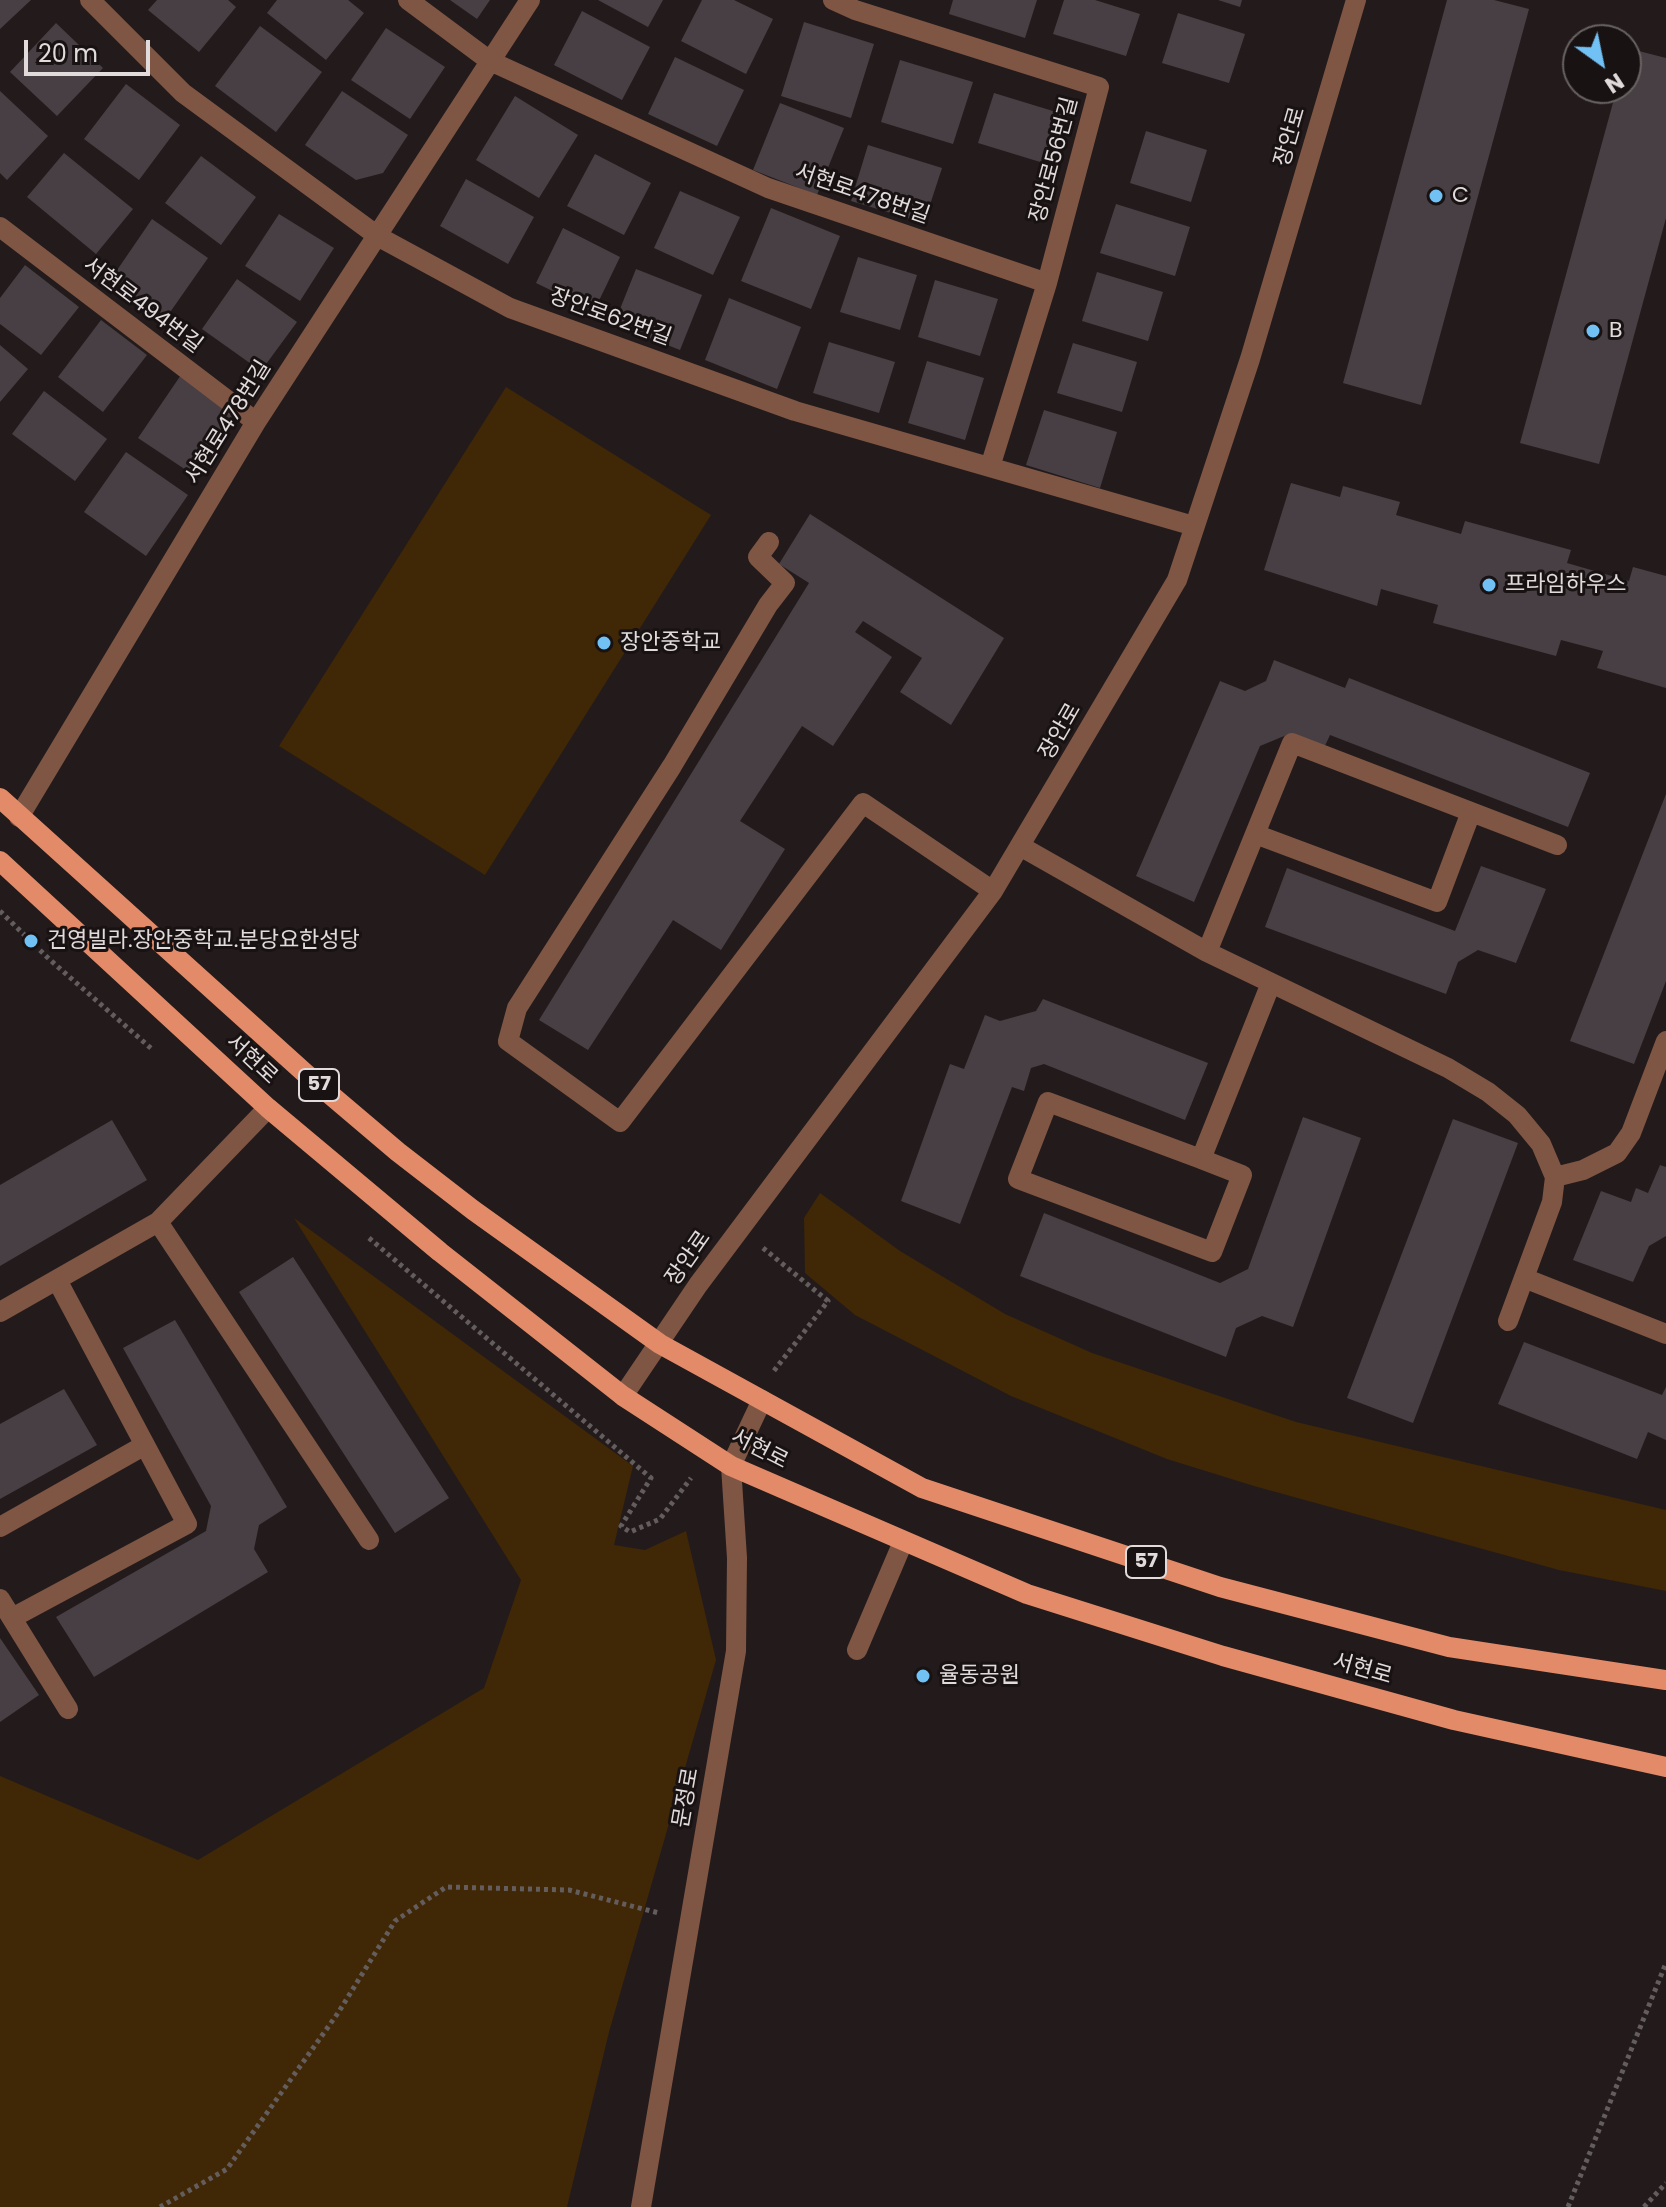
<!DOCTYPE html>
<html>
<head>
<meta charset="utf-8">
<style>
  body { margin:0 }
  #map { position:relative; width:1666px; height:2207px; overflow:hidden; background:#231b1b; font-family:Poppins,sans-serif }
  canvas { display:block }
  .north { position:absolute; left:1562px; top:24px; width:80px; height:80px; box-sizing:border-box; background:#191212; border:2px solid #696262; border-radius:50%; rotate:147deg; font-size:22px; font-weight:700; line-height:32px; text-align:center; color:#e1dbdb }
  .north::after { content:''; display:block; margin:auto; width:28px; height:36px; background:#72c1f5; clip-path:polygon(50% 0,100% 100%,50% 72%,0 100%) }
  .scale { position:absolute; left:24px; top:40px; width:126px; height:36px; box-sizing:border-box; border:4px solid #e1dbdb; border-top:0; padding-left:10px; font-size:24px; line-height:28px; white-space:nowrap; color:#e1dbdb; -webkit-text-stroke:6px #191212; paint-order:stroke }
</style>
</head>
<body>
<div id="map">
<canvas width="1666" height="2207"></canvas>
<div class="north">N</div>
<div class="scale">20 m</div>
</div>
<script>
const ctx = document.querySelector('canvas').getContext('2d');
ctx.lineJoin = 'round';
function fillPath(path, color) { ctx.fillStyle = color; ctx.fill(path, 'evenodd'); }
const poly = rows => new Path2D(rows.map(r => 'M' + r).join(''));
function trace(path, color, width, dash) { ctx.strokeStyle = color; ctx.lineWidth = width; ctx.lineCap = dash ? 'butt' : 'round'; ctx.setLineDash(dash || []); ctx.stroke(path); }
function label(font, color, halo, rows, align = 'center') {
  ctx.font = font + ' Poppins,"Noto Sans KR",sans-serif'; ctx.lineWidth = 6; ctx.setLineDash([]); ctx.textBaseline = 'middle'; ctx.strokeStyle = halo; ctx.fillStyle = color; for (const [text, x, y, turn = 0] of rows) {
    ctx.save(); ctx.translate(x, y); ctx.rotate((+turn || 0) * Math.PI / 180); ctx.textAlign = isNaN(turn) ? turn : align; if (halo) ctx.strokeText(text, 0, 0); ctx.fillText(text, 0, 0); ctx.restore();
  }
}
fillPath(poly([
  [506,387,711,515,485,875,279,746],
  [820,1193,900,1251,1005,1314,1092,1353,1296,1422,1666,1510,1666,1591,1559,1570,1254,1486,1167,1459,1011,1396,855,1315,805,1273,804,1218],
  [294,1218,633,1466,614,1545,645,1550,686,1531,716,1660,609,2032,567,2207,0,2207,0,1776,198,1860,484,1688,521,1580]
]), '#402706');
fillPath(poly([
  [0,0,31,0,0,29],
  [157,0,228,0,236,7,199,52,148,10],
  [277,0,348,0,364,13,326,60,267,13],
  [450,0,490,0,477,19],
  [598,0,663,0,648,27],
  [702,0,734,0,773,19,746,74,681,41],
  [953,0,1037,0,1025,38,949,14],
  [1064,0,1095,0,1140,14,1126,56,1053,34],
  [1218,0,1242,0,1240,7],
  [1447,0,1494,0,1529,9,1421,405,1343,383],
  [582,11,650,47,622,100,554,65],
  [1178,13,1245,34,1229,83,1162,63],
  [804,22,874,44,851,118,781,96],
  [56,23,103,68,57,116,10,72],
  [260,26,322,72,276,132,215,86],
  [386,28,445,67,410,119,351,80],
  [1627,48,1666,58,1666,218,1599,464,1520,443,1617,88,1626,88],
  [675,57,744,90,717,146,648,114],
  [900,60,973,82,953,144,881,122],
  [126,84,180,125,139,180,84,139],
  [0,91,48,136,7,180,0,173],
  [342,91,408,135,383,173,356,180,305,145],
  [994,93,1066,115,1050,165,978,143],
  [515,96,578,135,539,198,476,160],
  [780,103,844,128,817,195,753,170],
  [1146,131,1207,150,1191,202,1130,183],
  [868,145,942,168,924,223,851,201],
  [64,153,133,209,96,254,27,197],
  [595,154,651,183,624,235,567,206],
  [201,156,256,197,221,245,165,203],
  [466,179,534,217,508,264,440,226],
  [680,191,740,217,713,275,654,248],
  [1116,204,1190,227,1175,276,1100,253],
  [771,208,840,236,811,309,741,281],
  [279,214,334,248,300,301,245,266],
  [152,219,208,258,166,318,111,279],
  [563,228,620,257,594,311,536,283],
  [858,257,917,275,900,330,840,312],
  [25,265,79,307,41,355,0,324,0,298],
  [636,269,702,295,680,350,614,324],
  [1097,272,1163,292,1148,341,1082,321],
  [237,279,297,322,261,371,202,329],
  [935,280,998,299,980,356,918,337],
  [729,298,801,327,777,389,705,360],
  [101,320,147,355,103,412,58,377],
  [829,342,895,362,879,413,813,393],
  [1073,343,1137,362,1122,412,1057,393],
  [0,345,28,369,0,402],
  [927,361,984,378,965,440,908,423],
  [183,372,240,409,195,476,138,438],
  [44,391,107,439,75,481,12,434],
  [1044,410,1117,432,1100,488,1026,465],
  [126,452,188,495,146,556,84,512],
  [1291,483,1340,497,1343,486,1400,502,1396,515,1461,534,1465,521,1571,550,1567,563,1629,581,1633,567,1666,576,1666,688,1597,668,1603,651,1561,640,1556,656,1433,623,1438,605,1381,589,1377,606,1264,570],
  [810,514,1004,638,951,725,900,692,922,658,863,621,855,632,892,657,833,746,802,726,740,821,785,849,721,950,673,920,588,1050,539,1020,809,583,779,564],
  [1274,660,1345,688,1349,678,1590,773,1568,827,1330,735,1324,748,1289,734,1260,746,1194,902,1136,876,1220,681,1245,691,1266,681],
  [1666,794,1666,981,1634,1064,1570,1041],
  [1481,866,1546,889,1516,963,1478,950,1458,962,1446,994,1265,927,1287,868,1455,931],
  [1043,999,1208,1063,1185,1120,1044,1064,1031,1068,1024,1091,1012,1087,960,1224,901,1201,950,1064,964,1069,985,1015,1000,1021,1036,1011],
  [1303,1117,1361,1138,1293,1327,1262,1316,1236,1328,1226,1357,1020,1276,1044,1213,1220,1283,1248,1269],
  [1453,1119,1518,1143,1413,1423,1347,1398],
  [112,1120,147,1180,0,1266,0,1185],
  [1660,1165,1666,1167,1666,1236,1649,1246,1633,1282,1573,1260,1601,1191,1631,1202,1636,1188,1648,1193],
  [293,1257,449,1498,395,1533,239,1292],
  [175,1320,287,1507,259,1525,254,1549,268,1572,94,1677,56,1617,206,1531,211,1506,123,1348],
  [1524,1342,1662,1395,1666,1387,1666,1440,1648,1432,1637,1459,1498,1404],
  [64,1389,97,1445,0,1499,0,1424],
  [0,1638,39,1695,0,1722]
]), '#473f43');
trace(poly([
  [0,911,49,959,153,1050],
  [369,1238,651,1478,621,1526,630,1532,660,1519,691,1478],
  [763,1248,828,1301,773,1372],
  [160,2207,227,2169,338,2013,395,1921,446,1887,569,1890,659,1913],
  [1568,2207,1666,1963],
  [1644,2207,1666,2183]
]), '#645d5d', 5, [4, 4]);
trace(poly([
  [90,0,183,93,379,237,510,308,795,411,1194,526],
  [408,0,490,61,768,188,1047,283],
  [833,0,855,10,1099,87,1047,283,990,467],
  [0,227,256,422],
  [769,542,758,557,785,583,768,605,672,766,517,1008,508,1041,620,1122,863,803,993,891],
  [19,817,256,422,530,0],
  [1255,834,1437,902,1471,812],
  [1020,846,1207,952,1448,1068,1488,1092,1517,1115,1541,1144,1555,1177,1552,1202,1508,1321],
  [1207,952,1292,743,1557,845],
  [1201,1159,1242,1175,1212,1252,1018,1179,1048,1102,1201,1159,1271,983],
  [1555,1177,1583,1170,1617,1153,1631,1133,1666,1041],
  [158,1222,369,1540],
  [1524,1278,1666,1334],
  [0,1312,158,1222,268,1108],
  [623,1396,698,1285,993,891,1177,580,1250,359,1356,0],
  [0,1527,145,1445],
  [0,1599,68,1709],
  [12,1618,187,1524,57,1280],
  [857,1650,903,1542],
  [641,2207,736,1651,737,1558,731,1466,762,1400]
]), '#7f5544', 20);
trace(poly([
  [0,798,306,1074,398,1152,473,1210,660,1344,922,1488,1220,1587,1449,1647,1666,1680],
  [0,861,268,1108,440,1252,623,1396,731,1466,1027,1594,1223,1656,1454,1720,1666,1767]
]), '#e38b69', 20);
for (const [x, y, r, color] of [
  [1436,196,8,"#72c1f5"],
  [1593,331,8,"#72c1f5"],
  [1489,585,8,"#72c1f5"],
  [604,643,8,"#72c1f5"],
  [31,941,8,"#72c1f5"],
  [923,1676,8,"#72c1f5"]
]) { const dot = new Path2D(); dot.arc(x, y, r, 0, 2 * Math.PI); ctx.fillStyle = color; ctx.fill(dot); trace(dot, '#191212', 3); }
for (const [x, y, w] of [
  [319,1085,40],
  [1146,1562,40]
]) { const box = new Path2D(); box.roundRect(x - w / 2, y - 16, w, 32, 6); ctx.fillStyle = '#191212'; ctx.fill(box); trace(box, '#e1dbdb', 2); }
label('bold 20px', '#e1dbdb', null, [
  ["57",319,1085],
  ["57",1146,1562]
]);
label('22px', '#e1dbdb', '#191212', [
  ["장안로",1291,137,-74],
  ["장안로56번길",1055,160,-75],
  ["서현로478번길",862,195,19],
  ["서현로494번길",142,306,37],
  ["장안로62번길",610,318,20],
  ["서현로478번길",229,423,-58],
  ["장안로",1061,732,-60],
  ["서현로",251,1060,43],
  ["장안로",689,1259,-55],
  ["서현로",759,1450,27],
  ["서현로",1362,1670,16],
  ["문정로",687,1798,-80]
]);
label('22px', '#e1dbdb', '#191212', [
  ["C",1452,196],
  ["B",1609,331],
  ["프라임하우스",1505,585],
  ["장안중학교",620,643],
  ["건영빌라.장안중학교.분당요한성당",47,941],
  ["율동공원",939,1676]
], 'left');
</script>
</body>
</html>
